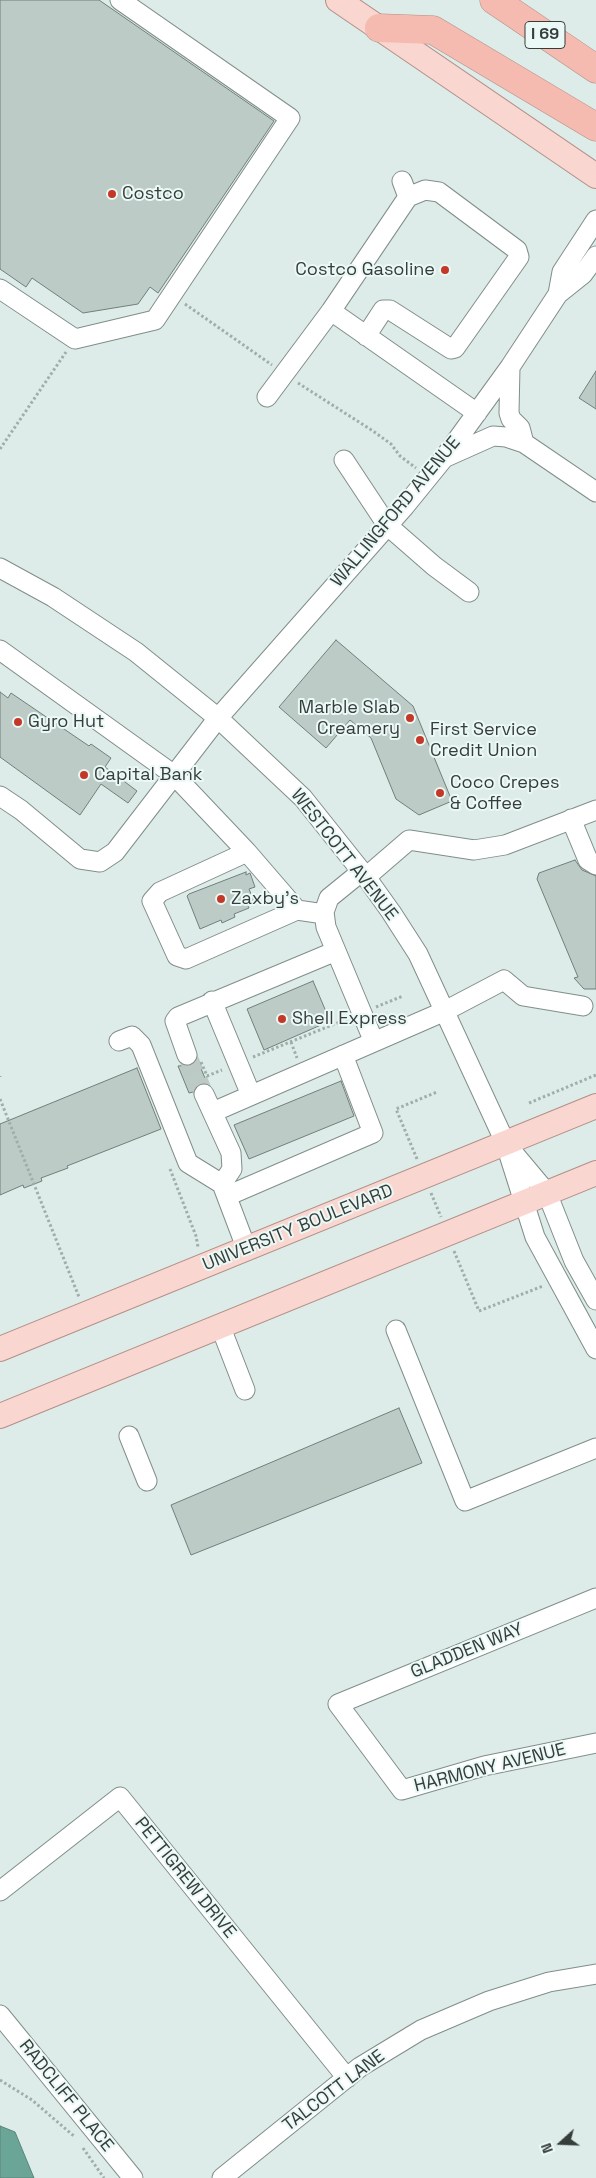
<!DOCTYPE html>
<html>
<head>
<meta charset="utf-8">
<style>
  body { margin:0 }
  #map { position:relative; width:596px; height:2178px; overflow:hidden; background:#ddece8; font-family:"Space Grotesk",sans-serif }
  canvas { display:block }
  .north { position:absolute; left:536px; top:2118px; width:50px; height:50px; -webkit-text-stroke:4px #eaf9f5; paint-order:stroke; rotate:250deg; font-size:14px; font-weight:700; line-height:20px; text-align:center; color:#373d3b }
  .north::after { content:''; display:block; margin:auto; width:18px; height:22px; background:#373d3b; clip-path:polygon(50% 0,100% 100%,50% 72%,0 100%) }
</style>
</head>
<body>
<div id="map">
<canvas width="596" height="2178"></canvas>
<div class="north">N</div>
</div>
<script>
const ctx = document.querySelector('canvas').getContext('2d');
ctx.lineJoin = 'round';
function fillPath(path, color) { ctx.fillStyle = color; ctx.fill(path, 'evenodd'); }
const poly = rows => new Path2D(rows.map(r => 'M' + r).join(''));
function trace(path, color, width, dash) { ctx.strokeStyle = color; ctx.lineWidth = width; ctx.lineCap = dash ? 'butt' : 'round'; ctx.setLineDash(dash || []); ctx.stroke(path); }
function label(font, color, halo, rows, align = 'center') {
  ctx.font = font + ' "Space Grotesk",sans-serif'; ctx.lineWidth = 4; ctx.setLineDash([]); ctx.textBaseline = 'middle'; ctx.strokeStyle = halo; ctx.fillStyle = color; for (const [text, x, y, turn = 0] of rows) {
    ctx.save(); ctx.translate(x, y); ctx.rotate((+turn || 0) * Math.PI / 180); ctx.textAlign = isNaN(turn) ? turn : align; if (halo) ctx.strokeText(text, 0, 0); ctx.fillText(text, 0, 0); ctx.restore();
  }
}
const water = poly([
  [0,2126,15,2132,34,2178,0,2178,0,2126]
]);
fillPath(water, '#6aa597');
trace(water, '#5b867b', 1);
const building = poly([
  [0,0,99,0,274,121,158,293,150,287,138,304,83,313,32,278,26,287,0,269,0,0],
  [596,371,596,409,579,398,596,371],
  [336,640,413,706,452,801,419,815,396,799,371,738,350,720,326,748,279,707,336,640],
  [0,692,8,698,11,693,89,746,91,744,111,758,105,767,137,791,128,803,101,784,80,815,0,757,0,692],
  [575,860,582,870,596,876,596,989,584,989,574,978,578,977,537,879,539,873,575,860],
  [246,872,246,875,250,873,255,887,249,889,254,901,247,904,249,908,234,914,235,917,222,923,221,920,200,929,187,896,189,894,246,872],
  [313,981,330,1021,264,1050,247,1009,313,981],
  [197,1059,207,1083,199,1084,193,1092,189,1093,178,1066,191,1065,197,1059],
  [137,1068,161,1129,67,1166,68,1168,41,1178,42,1181,24,1188,23,1185,0,1195,0,1124,137,1068],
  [341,1081,354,1116,249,1159,234,1125,341,1081],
  [399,1408,422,1463,191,1555,171,1505,399,1408]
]);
fillPath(building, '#bdcbc7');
trace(building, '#717f7b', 1);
trace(poly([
  [187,1055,204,1094]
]), '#bcc9c5', 19, [19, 9]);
const minor = poly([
  [0,289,75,339,155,320,290,118,120,0],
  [558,294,562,272,596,220],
  [331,311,477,413],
  [366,336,383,310,390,310,451,349,455,348,519,257,517,250,439,192,425,190,408,197],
  [510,367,509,413,511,419,520,428,524,443],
  [267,397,331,311,408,197,402,181],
  [446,457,493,436,506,437,524,443,596,492],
  [344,460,387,525,434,566,469,592],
  [0,568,53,597,136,652,218,718,303,798,366,877,391,912,418,954,505,1142,535,1237,596,1349],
  [0,650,174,775,247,852,297,910,324,914],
  [0,796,21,810,80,859,100,862,115,852,218,718,405,506,444,458,510,367,558,294,583,274,596,256],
  [571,819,588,860,596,865],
  [247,852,160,892,152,901,177,956,186,959,297,910],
  [361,872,329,898,324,912,326,927,374,1042],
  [366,877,409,840,474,850,505,845,596,810],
  [212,1001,251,1095],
  [119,1041,132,1036,141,1045,188,1163,222,1184,247,1250],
  [187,1055,175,1021,178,1017,336,951],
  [204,1094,231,1153,232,1169,222,1184],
  [213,1112,445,1011,504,980,523,996,583,1006],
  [511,1150,547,1193,574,1261,596,1300],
  [227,1196,373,1133,343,1055],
  [221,1328,245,1390],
  [396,1330,465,1501,596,1448],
  [129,1436,147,1481],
  [596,1598,338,1704,402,1790,484,1766,596,1743],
  [0,1891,120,1797,347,2078],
  [0,2015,133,2178],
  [222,2178,360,2067,421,2030,489,2001,549,1982,596,1974]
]);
const major = poly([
  [338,0,596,176],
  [0,1349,596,1106],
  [0,1416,596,1173]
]);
const highway = poly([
  [494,0,596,69],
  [379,28,433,30,596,127]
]);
trace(minor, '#808e8a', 21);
trace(major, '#b28f87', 26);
trace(highway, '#b28f87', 29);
trace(poly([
  [185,304,272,365],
  [298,383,373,431,391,444,400,456,416,468],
  [0,449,66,352],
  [376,1007,403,996],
  [291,1042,297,1058],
  [253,1057,347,1019],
  [201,1062,207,1076,222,1070],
  [0,1076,0,1077],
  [0,1099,79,1297],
  [529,1103,596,1075],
  [417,1159,396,1109,437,1092],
  [170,1169,196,1236,198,1247],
  [431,1193,441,1217],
  [454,1251,479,1311,543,1286],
  [0,2080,32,2100,75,2137],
  [83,2148,104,2178]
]), '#a1adaa', 3, [2.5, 2.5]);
trace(minor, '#fff', 19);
trace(major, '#f9d6d0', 24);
trace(highway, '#f5bbb0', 28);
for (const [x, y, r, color] of [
  [112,194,5,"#c43828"],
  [445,270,5,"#c43828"],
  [410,718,5,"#c43828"],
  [18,722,5,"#c43828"],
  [420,740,5,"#c43828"],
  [84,775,5,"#c43828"],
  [440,793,5,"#c43828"],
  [221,899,5,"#c43828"],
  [282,1019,5,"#c43828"]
]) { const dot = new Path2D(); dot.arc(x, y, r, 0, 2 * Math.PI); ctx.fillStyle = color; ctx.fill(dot); trace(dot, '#eaf9f5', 2); }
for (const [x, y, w] of [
  [545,35,40]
]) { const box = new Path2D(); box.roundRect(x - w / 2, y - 13.5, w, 27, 4); ctx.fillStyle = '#eaf9f5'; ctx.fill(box); trace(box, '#373d3b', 1); }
label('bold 16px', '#373d3b', null, [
  ["I 69",545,35]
]);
label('18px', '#373d3b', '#eaf9f5', [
  ["Costco",122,194],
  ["Costco Gasoline",435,270,"right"],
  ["Marble Slab",400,708,"right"],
  ["Creamery",400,729,"right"],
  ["Gyro Hut",28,722],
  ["First Service",430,730],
  ["Credit Union",430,751],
  ["Capital Bank",94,775],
  ["Coco Crepes",450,783],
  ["& Coffee",450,804],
  ["Zaxby's",231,899],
  ["Shell Express",292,1019]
], 'left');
label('18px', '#373d3b', '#eaf9f5', [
  ["WALLINGFORD AVENUE",396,512,-50],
  ["WESTCOTT AVENUE",344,855,52],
  ["UNIVERSITY BOULEVARD",298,1228,-22],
  ["GLADDEN WAY",467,1651,-22],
  ["HARMONY AVENUE",490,1768,-14],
  ["PETTIGREW DRIVE",185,1878,51],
  ["TALCOTT LANE",334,2091,-37],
  ["RADCLIFF PLACE",66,2096,51]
]);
</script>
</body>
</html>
